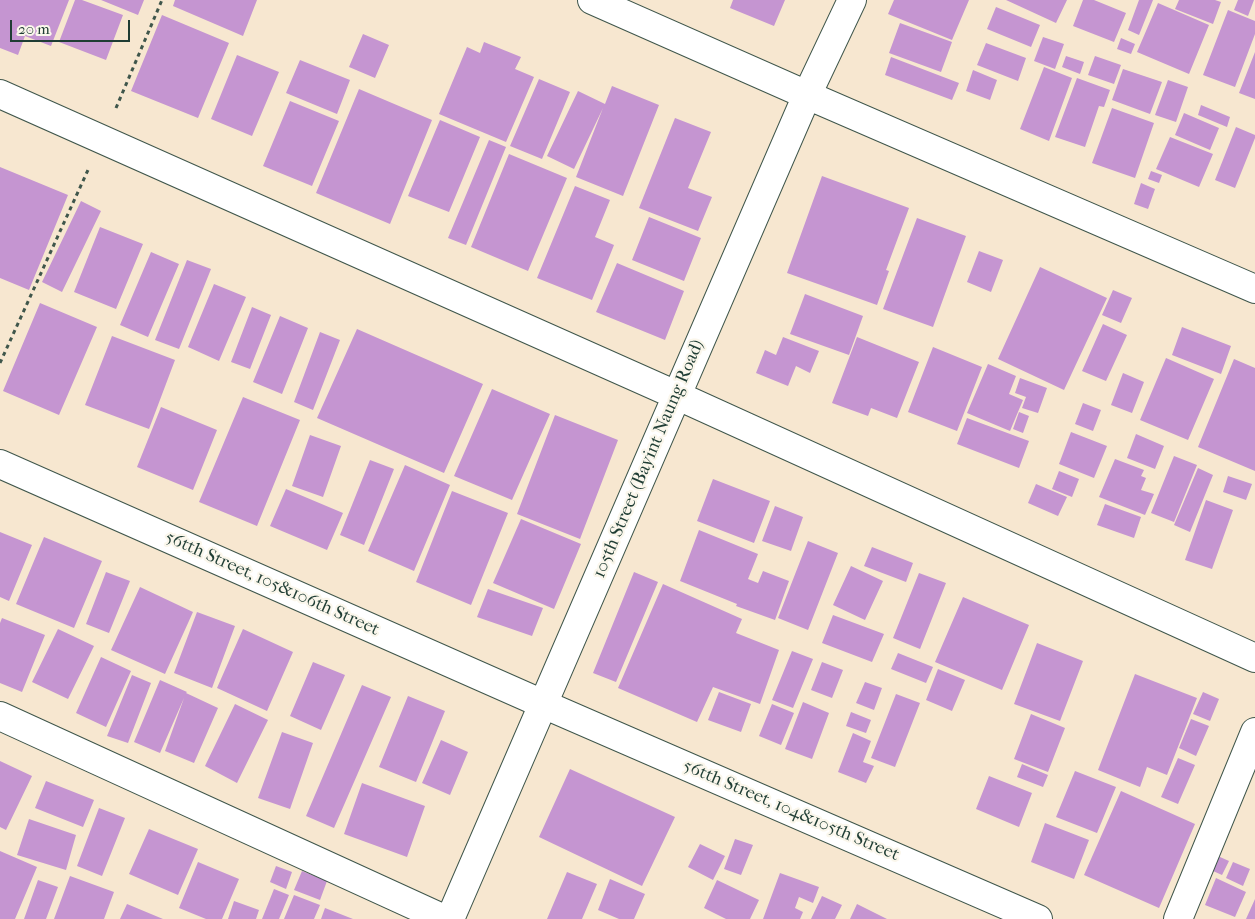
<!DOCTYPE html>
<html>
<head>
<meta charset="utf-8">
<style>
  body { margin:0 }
  #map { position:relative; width:1255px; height:919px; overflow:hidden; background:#f7e7d0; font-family:"IM FELL French Canon",serif }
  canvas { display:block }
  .scale { position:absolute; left:10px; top:20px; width:120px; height:22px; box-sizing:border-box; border:2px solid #1f3d34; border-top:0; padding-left:6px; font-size:15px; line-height:18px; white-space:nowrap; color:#1f3d34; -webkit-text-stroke:4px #fbf7ec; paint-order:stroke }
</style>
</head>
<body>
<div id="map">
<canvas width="1255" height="919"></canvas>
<div class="scale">20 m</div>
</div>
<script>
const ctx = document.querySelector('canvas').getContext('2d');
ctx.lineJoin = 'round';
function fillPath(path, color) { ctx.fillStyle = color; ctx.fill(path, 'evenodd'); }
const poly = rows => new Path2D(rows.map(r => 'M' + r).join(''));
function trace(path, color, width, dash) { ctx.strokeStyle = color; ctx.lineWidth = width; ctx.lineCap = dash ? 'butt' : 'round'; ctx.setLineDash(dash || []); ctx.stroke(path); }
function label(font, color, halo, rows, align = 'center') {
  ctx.font = font + ' "IM FELL French Canon",serif'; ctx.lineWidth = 4.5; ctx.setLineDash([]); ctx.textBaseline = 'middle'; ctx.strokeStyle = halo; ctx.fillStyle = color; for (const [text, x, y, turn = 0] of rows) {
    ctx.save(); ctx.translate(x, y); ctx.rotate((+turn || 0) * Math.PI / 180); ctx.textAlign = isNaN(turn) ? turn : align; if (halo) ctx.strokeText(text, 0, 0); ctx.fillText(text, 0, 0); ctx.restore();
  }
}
fillPath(poly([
  [0,0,69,0,51,46,25,36,18,55,0,48],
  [75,0,82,0,123,15,106,60,59,42],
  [101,0,144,0,138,15],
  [175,0,257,0,243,36,173,6],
  [733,0,785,0,774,26,730,8],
  [894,0,969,0,952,40,888,14],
  [1006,0,1067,0,1056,23],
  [1083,0,1094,0,1126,13,1114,42,1073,26],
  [1139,0,1153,0,1139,35,1128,30],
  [1179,0,1215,0,1221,2,1213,24,1175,9],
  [1238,0,1254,0,1248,16,1234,10],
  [1158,3,1209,25,1189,74,1137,52],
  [996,7,1040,25,1031,47,987,29],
  [1228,10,1255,21,1255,34,1235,87,1203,75],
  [162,15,229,43,198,118,131,91],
  [900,23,952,42,941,72,889,53],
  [363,34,389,45,375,78,349,67],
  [1043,37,1064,44,1055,69,1034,61],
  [1121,38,1135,44,1131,54,1117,49],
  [484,42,521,57,515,69,534,77,506,142,439,114,467,47,480,53],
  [986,43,1026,58,1018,81,977,65],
  [1255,52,1255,99,1239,93],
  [237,55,279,72,252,136,211,119],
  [1066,56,1084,62,1080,74,1062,67],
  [1095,56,1121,65,1114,84,1088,75],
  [891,57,959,83,952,100,885,75],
  [300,60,350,80,337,114,286,93],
  [1044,67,1072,78,1049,141,1020,129],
  [1123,69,1162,82,1150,114,1112,100],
  [973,70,997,80,990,100,966,91],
  [1077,78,1110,90,1104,107,1099,106,1085,147,1055,137],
  [539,79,570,92,542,159,510,146],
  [1168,80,1188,87,1176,122,1155,115],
  [612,86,659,105,623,196,576,177,603,108,574,169,547,156,578,91,605,104],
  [359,89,432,120,390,224,316,193],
  [290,101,339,121,312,186,263,166],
  [1201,105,1230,117,1227,127,1198,115],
  [1112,108,1154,123,1135,178,1092,163],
  [1184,113,1219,128,1210,150,1175,135],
  [675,118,711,132,688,188,712,197,698,231,639,208],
  [440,120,480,137,449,212,408,196],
  [1236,127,1255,135,1255,138,1235,188,1215,180],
  [1170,137,1213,154,1199,187,1156,169],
  [489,140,506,147,466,245,448,238],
  [509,154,567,178,528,271,471,247],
  [0,167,68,195,29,290,0,278],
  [1151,171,1162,175,1159,183,1148,179],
  [822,176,909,208,886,270,889,271,877,305,787,273],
  [1141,183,1155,189,1148,209,1134,204],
  [575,186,610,200,595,237,614,245,592,300,537,278],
  [81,201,101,211,62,292,42,282],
  [649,217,701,238,684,281,632,260],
  [917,218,966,236,933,327,883,309],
  [100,227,143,244,116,309,74,292],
  [979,251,1003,260,991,292,967,282],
  [151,252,179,264,148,337,120,325],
  [187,260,211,269,179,349,155,340],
  [617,263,684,291,665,340,596,312],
  [1040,267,1107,298,1064,390,998,359],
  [214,284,246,297,219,361,188,347],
  [1113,290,1132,298,1121,323,1102,315],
  [805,294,863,316,849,355,790,334],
  [40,303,97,327,59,415,3,391],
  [252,307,271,315,250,369,231,362],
  [280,316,308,328,282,394,253,382],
  [1103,324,1127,335,1106,381,1082,371],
  [1182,327,1231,346,1221,374,1172,355],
  [357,329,483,384,444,473,317,418],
  [320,332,340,340,313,410,294,402],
  [112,336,175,360,149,429,85,405],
  [783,337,819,351,810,373,796,366,788,386,756,373,765,350,776,355],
  [857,337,919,362,897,418,871,408,868,416,832,403],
  [933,347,982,367,957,431,908,412],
  [1166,358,1214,379,1188,440,1140,420],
  [1234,359,1255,368,1255,471,1198,447],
  [988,364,1016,376,1009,394,1023,400,1010,431,967,413],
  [1123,373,1144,382,1132,413,1111,405],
  [1020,378,1047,388,1038,413,1022,408,1026,397,1015,393],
  [492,389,550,414,512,500,454,476],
  [243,397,300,420,257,526,199,502],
  [1083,403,1101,410,1093,431,1075,424],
  [161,407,217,430,193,490,137,467],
  [1019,412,1029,416,1023,433,1013,429],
  [555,415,618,440,580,539,517,514],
  [967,418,1029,441,1019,468,957,444],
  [1071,432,1107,446,1094,478,1059,464],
  [1136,434,1164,446,1155,469,1127,458],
  [310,435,341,446,323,497,292,486],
  [1174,456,1197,465,1174,522,1151,513],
  [1115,459,1144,470,1141,476,1146,478,1141,490,1154,494,1145,515,1099,497],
  [370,460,394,469,364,545,340,535],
  [405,465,450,485,414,571,368,551],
  [1198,468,1213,475,1190,532,1174,525],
  [1059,471,1079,479,1072,497,1052,489],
  [1228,476,1252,484,1246,500,1223,492],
  [713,479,770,501,754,543,697,521],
  [1036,484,1067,497,1058,516,1028,503],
  [286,489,343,513,327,550,270,526],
  [452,491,508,513,471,605,416,582],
  [1206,500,1233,510,1212,569,1185,560],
  [1105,504,1141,517,1134,538,1097,525],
  [775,506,803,517,791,551,762,541],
  [521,519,581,544,554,609,493,583],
  [699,530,758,554,748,579,758,583,763,571,789,581,775,620,736,606,737,604,680,581],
  [0,532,32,545,9,601,0,597],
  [44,537,102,561,74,628,16,604],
  [808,541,838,553,808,630,778,618],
  [872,547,913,563,906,582,864,566],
  [851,566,883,581,865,620,833,605],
  [106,572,130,581,109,633,86,624],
  [634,572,658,582,616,682,593,673],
  [919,573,946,583,920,649,893,638],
  [663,584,742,619,736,633,779,650,760,704,713,687,697,722,618,688],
  [140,587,193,612,165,674,111,650],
  [488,589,543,608,532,636,477,617],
  [963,597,1029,625,1002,690,935,662],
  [197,612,235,626,212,688,174,673],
  [833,615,884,634,872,662,822,643],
  [2,618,45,635,22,692,0,683,0,623],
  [58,629,94,646,68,699,32,682],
  [243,629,293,652,267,711,217,688],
  [1037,643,1083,661,1060,721,1014,704],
  [792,651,813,659,793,708,772,700],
  [898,653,933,667,926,683,891,669],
  [101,657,131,671,106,727,76,713],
  [313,662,345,675,321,730,290,716],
  [822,662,843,670,832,698,811,690],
  [938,669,965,680,952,711,926,700],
  [1135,674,1197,698,1167,775,1147,767,1140,787,1098,770],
  [132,675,151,683,128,743,107,736],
  [160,680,187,692,186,693,218,708,194,763,165,751,184,698,160,753,134,742],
  [865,682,882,688,874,710,856,703],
  [362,685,391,697,334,828,306,816],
  [719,692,751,704,741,732,708,720],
  [1203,692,1219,699,1210,721,1193,714],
  [896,694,920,703,895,767,871,758],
  [408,696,445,711,416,782,379,767],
  [803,702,829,713,812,759,785,749],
  [235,704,268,720,237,783,205,766],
  [772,704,794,713,781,745,759,736],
  [851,712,871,720,866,733,846,726],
  [1031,714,1065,728,1048,772,1014,759],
  [1191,719,1209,726,1196,756,1179,748],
  [282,732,313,743,290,809,258,798],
  [853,733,871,741,863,762,874,766,866,783,838,772],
  [441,740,468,752,450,795,422,783],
  [1178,758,1195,765,1178,804,1161,797],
  [0,761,32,776,6,830,0,827],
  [1022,764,1048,775,1043,787,1017,777],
  [570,769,675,817,642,886,539,837],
  [1075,771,1116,787,1097,833,1056,817],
  [989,776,1032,793,1019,827,976,809],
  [46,781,94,800,83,827,35,808],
  [362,783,425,806,407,857,344,834],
  [1121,791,1195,824,1159,908,1084,875],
  [99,808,125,818,102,876,77,866],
  [29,819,76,835,66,870,17,855],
  [1045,823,1089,840,1074,879,1031,862],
  [149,829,198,849,178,895,129,874],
  [735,839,753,845,741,875,724,869],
  [700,844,725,856,713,880,688,867],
  [0,851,37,867,15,919,0,919],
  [1211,853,1229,861,1222,875,1204,867],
  [198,862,239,879,222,919,206,919,179,908],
  [1233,862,1250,869,1243,886,1226,878],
  [276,866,292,872,286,889,270,882],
  [302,871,327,881,320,900,294,890],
  [567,872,597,884,582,919,547,919],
  [780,873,819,887,813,903,799,897,795,908,803,912,800,919,763,919],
  [70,876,114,892,104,919,54,919],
  [1216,878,1246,892,1235,917,1205,905],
  [610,879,645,894,634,919,619,919,598,910],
  [38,880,58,887,46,919,24,919],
  [717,880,759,900,750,919,726,919,704,908],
  [274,889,289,895,279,919,262,919],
  [294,895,320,905,314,919,284,919],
  [822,896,842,905,835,919,811,919],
  [1255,899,1255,919,1246,919],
  [234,901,259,910,256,919,228,919],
  [127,904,163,919,120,919],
  [857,904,887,919,850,919],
  [325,908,353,919,321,919]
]), '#c595d1');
const street = poly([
  [592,0,807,95,1255,289],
  [0,94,676,395,1255,658],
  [0,716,444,919],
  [450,919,807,95,852,0],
  [1178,919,1255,732]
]);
const secondary = poly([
  [0,464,543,704,1038,919]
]);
trace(street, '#3f564b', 30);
trace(secondary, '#3f564b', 30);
trace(poly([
  [116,108,162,0],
  [0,363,88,170]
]), '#3f564b', 3, [4, 4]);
trace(street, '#fff', 28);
trace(secondary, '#fff', 28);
label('18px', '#1f3d34', '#fbf7ec', [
  ["105th Street (Bayint Naung Road)",649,459,-67],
  ["56tth Street, 105&106th Street",272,584,24],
  ["56tth Street, 104&105th Street",791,811,23]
]);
</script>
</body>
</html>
